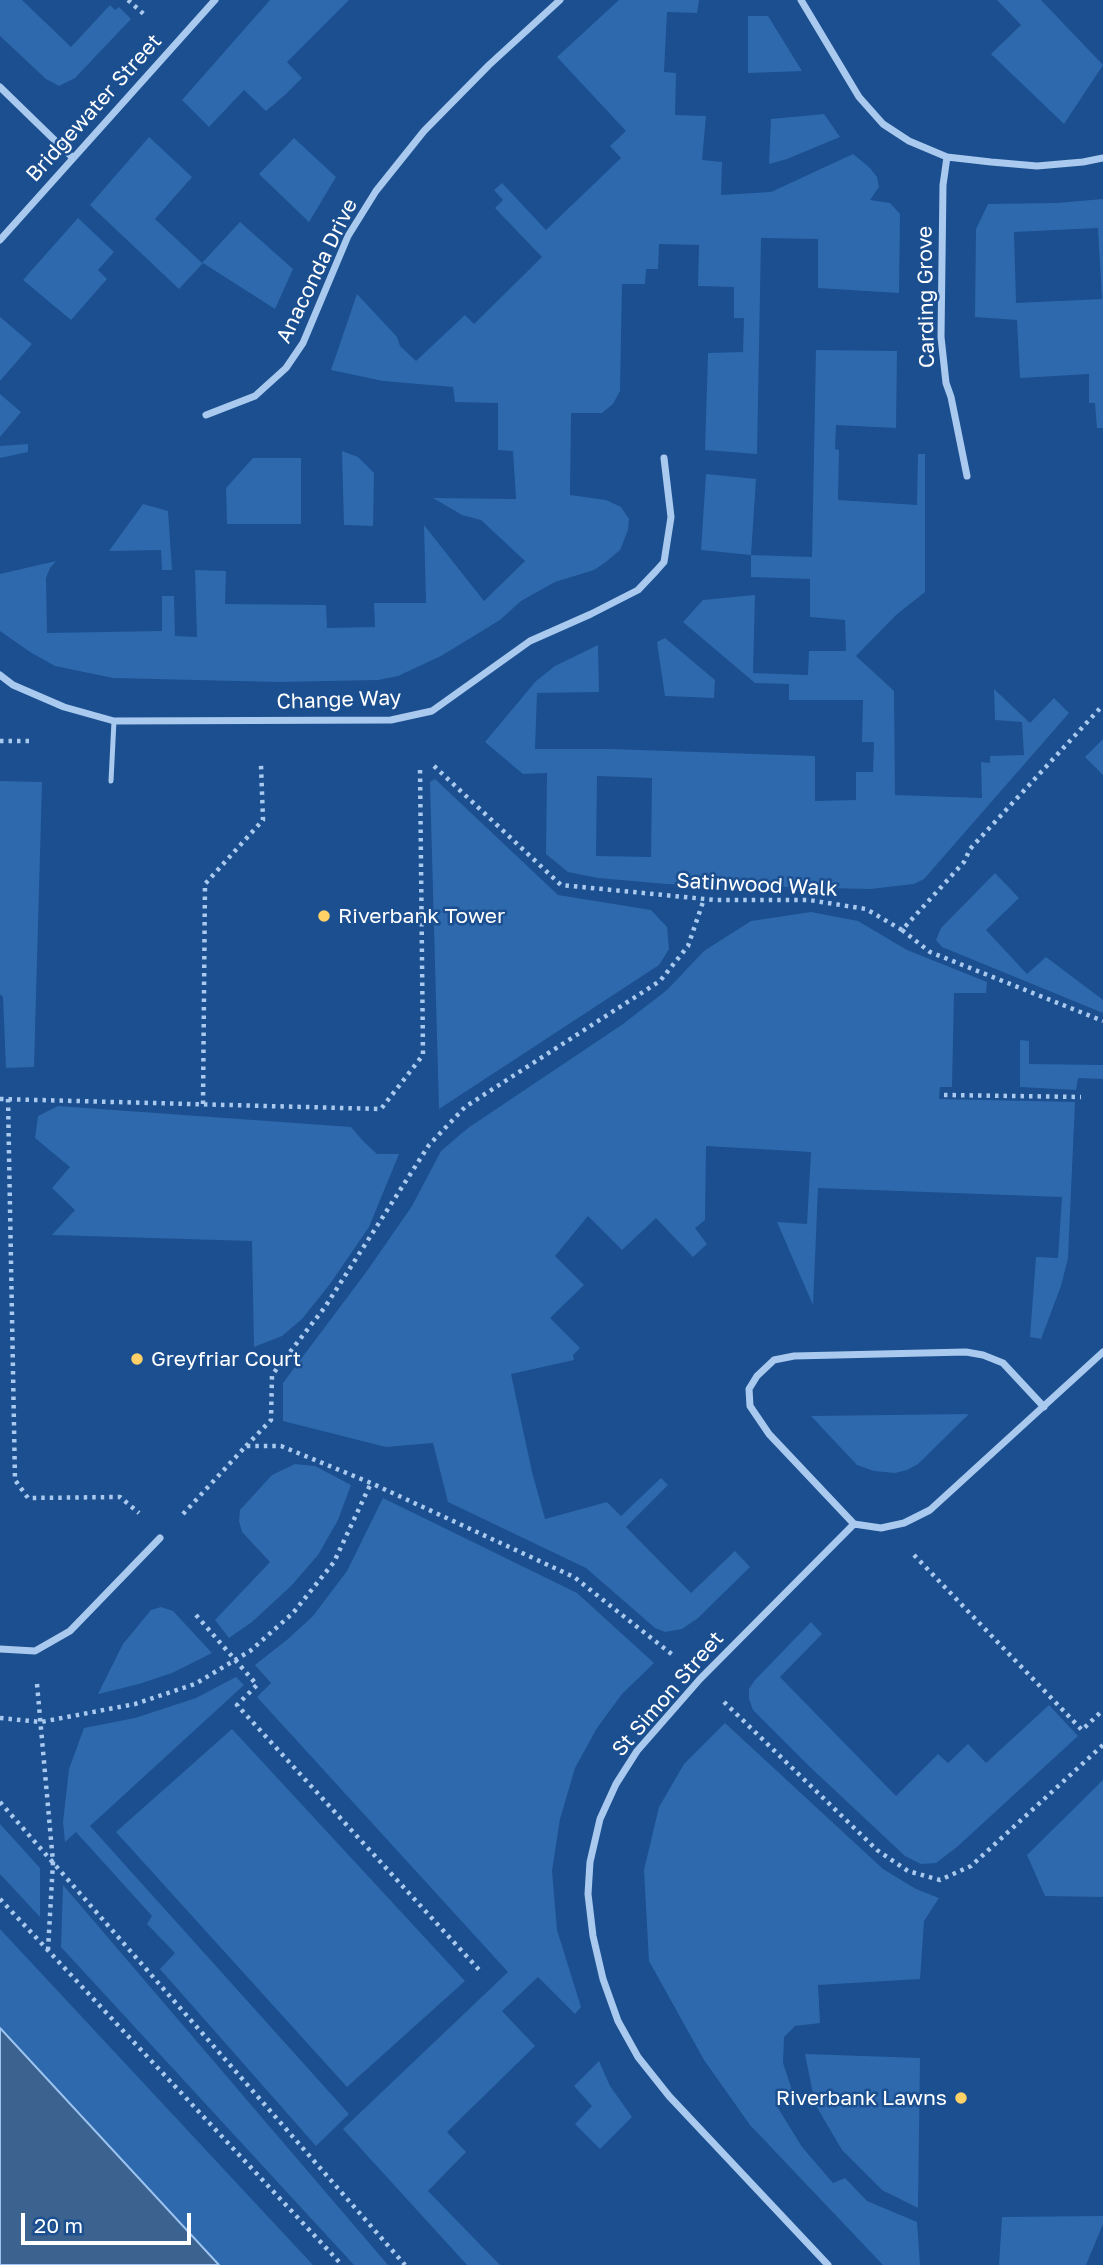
<!DOCTYPE html>
<html>
<head>
<meta charset="utf-8">
<style>
  body { margin:0 }
  #map { position:relative; width:1103px; height:2265px; overflow:hidden; background:#1b4f8f; font-family:"Golos Text",sans-serif }
  canvas { display:block }
  .scale { position:absolute; left:21px; top:2213px; width:170px; height:32px; box-sizing:border-box; border:4px solid #fff; border-top:0; padding-left:9px; font-size:21px; line-height:24px; white-space:nowrap; color:#fff; -webkit-text-stroke:5px #1b4f8f; paint-order:stroke }
</style>
</head>
<body>
<div id="map">
<canvas width="1103" height="2265"></canvas>
<div class="scale">20 m</div>
</div>
<script>
const ctx = document.querySelector('canvas').getContext('2d');
ctx.lineJoin = 'round';
function fillPath(path, color) { ctx.fillStyle = color; ctx.fill(path, 'evenodd'); }
const poly = rows => new Path2D(rows.map(r => 'M' + r).join(''));
function trace(path, color, width, dash) { ctx.strokeStyle = color; ctx.lineWidth = width; ctx.lineCap = dash ? 'butt' : 'round'; ctx.setLineDash(dash || []); ctx.stroke(path); }
function label(font, color, halo, rows, align = 'center') {
  ctx.font = font + ' "Golos Text",sans-serif'; ctx.lineWidth = 5; ctx.setLineDash([]); ctx.textBaseline = 'middle'; ctx.strokeStyle = halo; ctx.fillStyle = color; for (const [text, x, y, turn = 0] of rows) {
    ctx.save(); ctx.translate(x, y); ctx.rotate((+turn || 0) * Math.PI / 180); ctx.textAlign = isNaN(turn) ? turn : align; if (halo) ctx.strokeText(text, 0, 0); ctx.fillText(text, 0, 0); ctx.restore();
  }
}
fillPath(poly([
  [0,0,22,0,71,47,110,5,115,10,119,7,131,19,75,78,59,86,46,79,0,36],
  [270,0,349,0,287,62,302,78,286,94,266,111,244,90,209,127,182,100],
  [619,0,699,0,697,13,667,12,664,72,676,73,675,115,706,116,702,160,722,162,721,195,771,192,853,154,870,168,877,177,879,187,870,200,890,203,900,214,899,293,818,288,818,239,761,238,757,454,705,450,708,353,743,352,744,318,734,318,734,287,698,286,699,245,659,244,658,269,646,269,645,284,622,284,620,391,613,404,602,413,571,413,570,495,606,500,621,507,629,519,628,530,620,550,606,562,594,570,555,582,521,601,500,620,441,656,398,676,378,680,279,682,113,678,55,666,30,652,0,631,0,574,56,561,50,568,46,578,47,633,162,631,162,596,174,596,175,636,197,637,195,570,226,571,225,604,326,605,327,628,375,627,374,603,426,603,424,525,484,601,525,561,481,520,462,515,433,498,516,499,513,451,498,450,498,403,455,402,453,387,383,381,331,370,357,294,397,337,400,346,416,361,465,315,474,324,542,257,495,208,503,200,494,190,502,183,546,230,621,158,610,146,626,131,557,57],
  [997,0,1041,0,1103,65,1064,124,991,54,1021,25],
  [748,16,768,16,802,71,748,73],
  [824,114,840,137,787,159,769,164,771,119],
  [149,137,192,177,155,219,202,263,240,222,293,269,275,309,203,263,179,289,90,205],
  [294,138,336,177,309,222,259,174],
  [1103,199,1103,428,1097,428,1095,403,1089,403,1089,374,1020,378,1017,320,975,317,976,229,988,204,1057,203],
  [1098,228,1102,299,1016,303,1014,232],
  [78,218,114,252,98,270,107,279,71,320,23,280],
  [0,317,32,344,0,381],
  [816,350,897,351,896,428,836,425,835,449,839,450,838,500,917,505,918,454,925,454,925,592,896,615,856,656,894,691,895,795,982,798,981,762,990,763,990,756,1024,755,1022,722,995,720,994,689,1030,723,1054,698,1069,713,924,879,914,884,870,889,666,884,598,878,568,872,546,854,547,773,523,774,485,742,536,681,555,666,598,645,599,692,537,693,535,749,610,749,815,756,815,801,856,800,856,772,873,772,874,742,862,742,863,700,789,700,789,684,755,683,683,622,703,600,755,595,753,673,808,675,809,651,846,651,845,620,810,617,810,579,751,577,751,555,701,550,706,474,756,479,751,555,812,557],
  [597,776,652,778,651,857,596,856],
  [0,394,21,412,0,437],
  [28,444,28,452,0,458,0,446],
  [342,451,358,457,374,473,373,526,344,525],
  [253,458,301,458,301,524,227,524,226,488],
  [143,504,168,511,172,570,162,570,161,550,109,551],
  [665,638,715,680,714,698,665,696,657,642],
  [1103,739,1103,775,1085,757],
  [435,779,558,895,651,910,667,927,669,949,659,965,439,1109,430,782],
  [0,781,42,782,34,1067,6,1068,3,997,0,994],
  [995,873,1019,898,986,930,1027,974,1046,957,1103,1000,1103,1013,942,947,936,940,941,928],
  [811,912,858,921,907,950,987,982,986,993,954,993,952,1087,940,1087,939,1099,1075,1102,1068,1258,1061,1286,1041,1339,1030,1337,1036,1257,1058,1258,1062,1197,818,1188,813,1305,777,1222,807,1224,811,1152,706,1146,705,1220,695,1228,707,1244,693,1257,656,1218,622,1250,588,1216,555,1256,584,1285,550,1318,580,1348,573,1355,574,1360,511,1374,532,1472,545,1519,607,1502,621,1516,661,1478,668,1485,626,1527,691,1593,735,1551,750,1567,698,1618,682,1629,665,1632,655,1628,586,1568,448,1502,433,1443,386,1447,283,1421,283,1383,367,1271,412,1206,441,1151,468,1128,623,1024,667,990,704,951,751,921],
  [1020,1040,1029,1041,1029,1064,1103,1065,1103,1079,1078,1078,1076,1090,1020,1087],
  [58,1106,351,1127,363,1141,377,1154,399,1154,369,1227,330,1284,302,1319,282,1336,254,1347,252,1241,52,1235,75,1210,52,1188,70,1167,35,1138,38,1116],
  [969,1414,918,1464,907,1470,895,1473,874,1471,857,1465,811,1416],
  [295,1464,315,1466,351,1485,338,1520,318,1555,291,1586,252,1622,229,1638,215,1620,270,1562,242,1532,239,1521,240,1510,272,1475],
  [383,1498,577,1593,654,1663,622,1694,597,1728,575,1768,560,1819,552,1871,557,1930,581,2007,575,2014,538,1977,502,2011,535,2046,447,2132,466,2152,428,2191,500,2265,467,2265,343,2129,508,1972,257,1697,271,1683,255,1665,288,1639,313,1616,347,1571],
  [161,1607,173,1611,212,1653,172,1673,139,1684,98,1694,123,1644,151,1610],
  [811,1622,822,1634,780,1677,896,1796,938,1754,948,1763,968,1744,986,1763,1049,1705,1078,1736,957,1847,936,1863,921,1864,905,1856,810,1767,753,1710,749,1699,749,1689,755,1680],
  [236,1677,244,1685,90,1826,349,2114,316,2146,160,1969,175,1953,147,1924,152,1916,76,1832,65,1842,63,1822,69,1769,84,1728,135,1718,196,1698],
  [725,1723,883,1869,916,1889,939,1898,924,1921,920,1979,818,1985,820,2023,795,2026,784,2037,783,2063,793,2093,778,2108,802,2147,833,2183,845,2178,867,2201,917,2222,920,2265,883,2265,750,2125,704,2060,649,1961,644,1870,659,1807,684,1764],
  [232,1729,465,1981,347,2087,116,1832],
  [1103,1780,1103,1897,1045,1896,1027,1855],
  [0,1824,40,1868,40,1917,0,1874],
  [63,1885,388,2265,354,2265,61,1947],
  [0,1929,313,2265,219,2265,0,2028],
  [805,2054,920,2058,918,2208,882,2190,842,2150,815,2104],
  [599,2061,610,2086,632,2117,600,2149,575,2124,592,2106,574,2086],
  [1103,2216,1103,2224,1086,2265,999,2265,1002,2217]
]), '#2e69ad');
const water = poly([
  [0,2028,219,2265,0,2265,0,2028]
]);
fillPath(water, '#3c6290');
trace(water, '#9cc4f0', 2);
trace(poly([
  [128,0,147,17],
  [0,741,30,741],
  [434,766,561,885,715,900,809,900,866,909,902,930,964,862,970,849,1103,705],
  [902,930,930,952,1103,1021],
  [944,1095,1081,1097],
  [0,1099,381,1109,423,1055,420,766],
  [8,1099,15,1480,28,1498,120,1497,139,1513],
  [203,1104,205,884,263,820,261,765],
  [246,1446,271,1420,272,1375,325,1307,429,1145,465,1107,660,981,688,946,704,899],
  [183,1514,246,1446,281,1446,371,1483,574,1577,674,1656],
  [914,1555,1082,1730,1103,1710],
  [196,1615,257,1685,237,1705,482,1973],
  [37,1684,53,1862,48,1950],
  [724,1702,877,1850,908,1871,940,1880,971,1866,1103,1745],
  [0,1718,41,1722,135,1704,195,1684,250,1651,293,1613,334,1562,371,1483],
  [0,1802,405,2265],
  [0,1899,342,2265]
]), '#a9c9ee', 4.5, [3.5, 5]);
trace(poly([
  [111,781,114,721]
]), '#a9c9ee', 5);
trace(poly([
  [801,0,859,97,883,124,909,141,947,157,991,162,1037,166,1083,162,1103,158],
  [0,87,73,158],
  [947,157,943,185,941,337,946,383,951,397,967,476],
  [0,240,215,0],
  [206,415,255,396,286,368,303,343,348,236,376,191,424,131,489,65,560,0],
  [0,675,13,685,64,707,114,721,391,720,432,711,530,641,591,614,638,590,656,571,664,562,671,517,664,458],
  [854,1524,769,1434,750,1406,749,1389,757,1376,774,1360,794,1356,966,1352,983,1355,1003,1363,1044,1407],
  [0,1649,35,1651,70,1631,160,1538],
  [828,2265,669,2096,638,2057,618,2021,603,1979,593,1936,588,1894,590,1862,600,1819,616,1784,637,1751,700,1679,854,1524,881,1528,904,1523,930,1510,1103,1352]
]), '#a9c9ee', 7);
for (const [x, y, r, color] of [
  [324,916,7,"#ffd166"],
  [137,1359,7,"#ffd166"],
  [961,2098,7,"#ffd166"]
]) { const dot = new Path2D(); dot.arc(x, y, r, 0, 2 * Math.PI); ctx.fillStyle = color; ctx.fill(dot); trace(dot, '#1b4f8f', 2.5); }
label('21px', '#fff', '#1b4f8f', [
  ["Bridgewater Street",94,108,-48],
  ["Anaconda Drive",317,271,-64],
  ["Carding Grove",926,297,-91],
  ["Change Way",339,700,-2],
  ["Satinwood Walk",757,885,3],
  ["St Simon Street",668,1694,-49]
]);
label('21px', '#fff', '#1b4f8f', [
  ["Riverbank Tower",338,916],
  ["Greyfriar Court",151,1359],
  ["Riverbank Lawns",947,2098,"right"]
], 'left');
</script>
</body>
</html>
